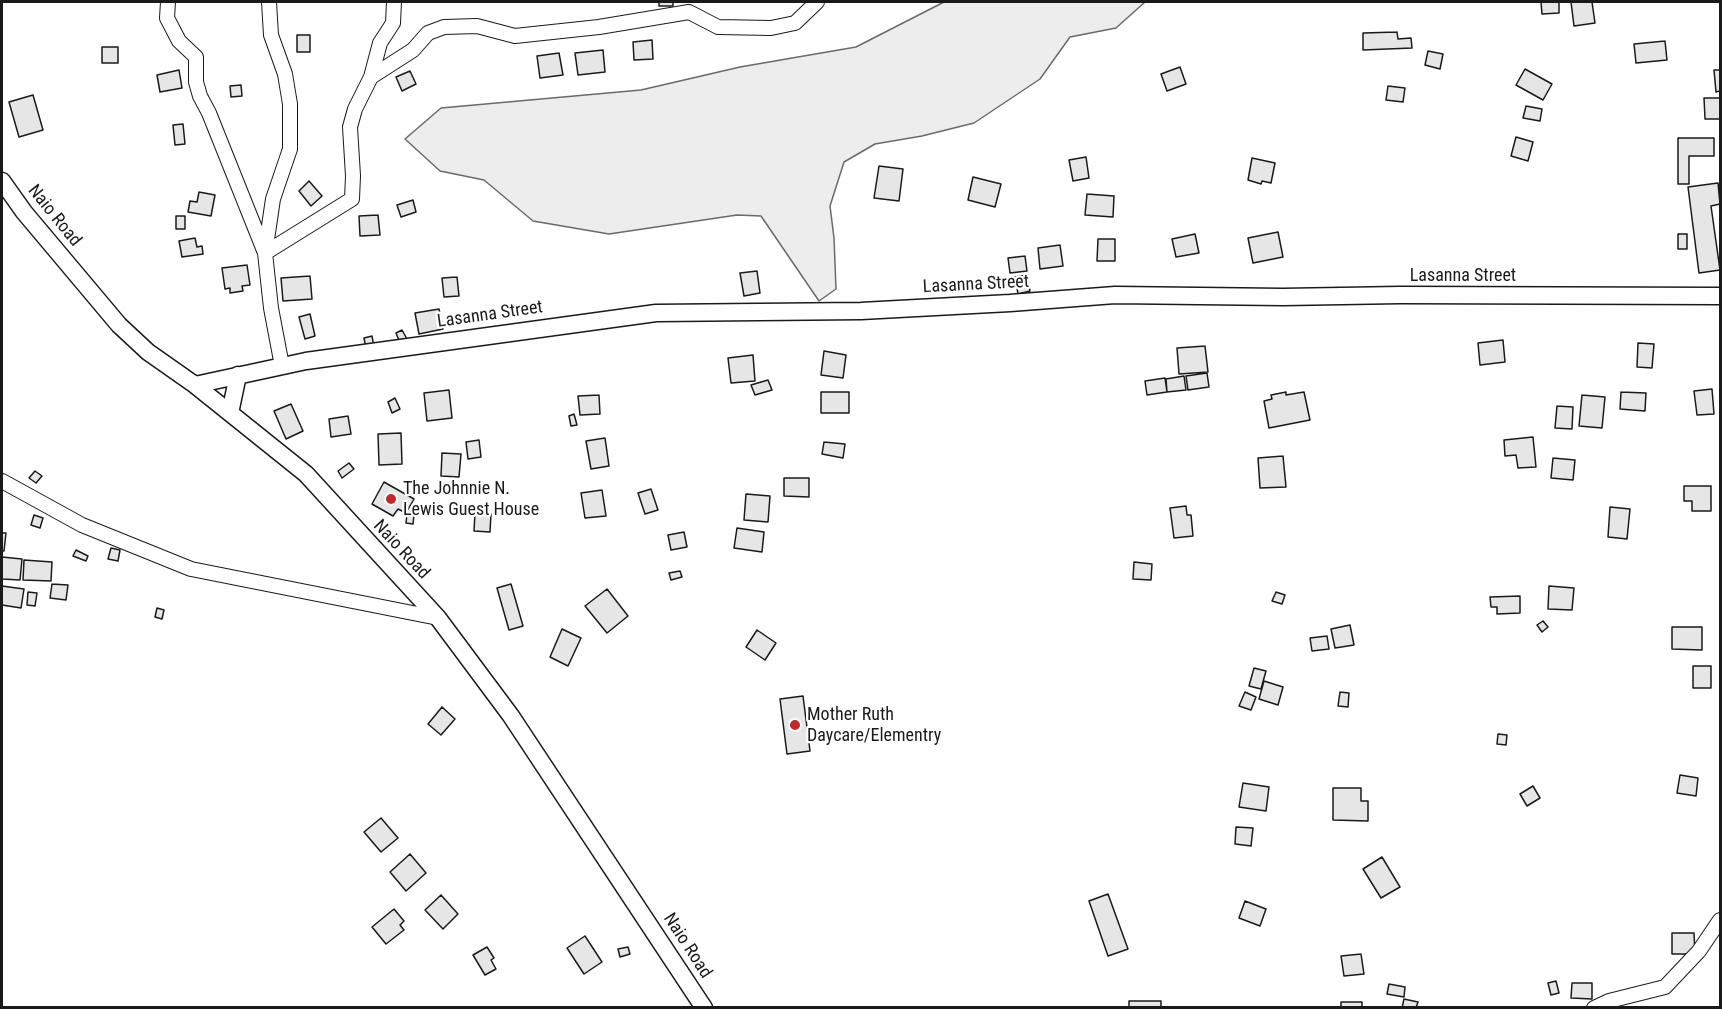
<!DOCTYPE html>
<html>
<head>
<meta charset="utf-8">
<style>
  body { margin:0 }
  #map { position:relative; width:1722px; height:1009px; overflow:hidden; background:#fff; font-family:"Roboto Condensed",sans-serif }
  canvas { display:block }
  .frame { position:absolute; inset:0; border:3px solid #1a1a1a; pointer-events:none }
</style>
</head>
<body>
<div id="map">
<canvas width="1722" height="1009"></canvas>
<div class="frame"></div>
</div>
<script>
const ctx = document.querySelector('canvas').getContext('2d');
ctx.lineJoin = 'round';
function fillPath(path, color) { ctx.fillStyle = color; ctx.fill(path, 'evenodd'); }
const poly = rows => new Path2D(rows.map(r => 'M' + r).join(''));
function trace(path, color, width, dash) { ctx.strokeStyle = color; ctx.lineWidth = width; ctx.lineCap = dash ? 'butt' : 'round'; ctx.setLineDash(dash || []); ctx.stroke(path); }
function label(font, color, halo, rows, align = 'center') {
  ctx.font = font + ' "Roboto Condensed",sans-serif'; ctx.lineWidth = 4.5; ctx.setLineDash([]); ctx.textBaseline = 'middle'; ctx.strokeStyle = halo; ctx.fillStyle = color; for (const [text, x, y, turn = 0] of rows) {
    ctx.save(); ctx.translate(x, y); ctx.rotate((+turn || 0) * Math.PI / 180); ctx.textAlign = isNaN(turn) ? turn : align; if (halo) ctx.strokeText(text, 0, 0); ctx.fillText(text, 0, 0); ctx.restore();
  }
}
const built = poly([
  [944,2,1145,2,1116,28,1070,37,1040,79,974,123,922,136,875,144,844,162,830,206,834,238,836,289,819,301,761,216,737,215,609,234,533,221,484,180,440,171,405,139,441,108,641,90,740,67,856,47,944,2]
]);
fillPath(built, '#ededed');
trace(built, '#6a6a6a', 1.5);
const building = poly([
  [659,2,673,2,673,6,659,6,659,2],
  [1541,2,1559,2,1559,13,1542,14,1541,2],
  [1571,2,1592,2,1595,23,1574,26,1571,2],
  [1397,32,1398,39,1411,38,1412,48,1363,50,1363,33,1397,32],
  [297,35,310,35,310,52,297,52,297,35],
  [652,40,653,59,634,60,633,42,652,40],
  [1665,41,1667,60,1636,63,1634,44,1665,41],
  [102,47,118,47,118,63,102,63,102,47],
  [603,50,605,72,578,75,575,53,603,50],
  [1428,51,1443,54,1440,69,1425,65,1428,51],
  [559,53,563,75,540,78,537,56,559,53],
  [1180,67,1186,84,1167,91,1161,74,1180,67],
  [1525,69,1552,84,1543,100,1516,85,1525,69],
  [179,70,182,88,160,92,157,75,179,70],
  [1714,70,1720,70,1720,91,1716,92,1714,70],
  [410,71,416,84,402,91,396,77,410,71],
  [241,85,242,96,231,97,230,86,241,85],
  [1388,86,1405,88,1403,102,1386,100,1388,86],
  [33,95,43,130,19,137,9,102,33,95],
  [1704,98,1720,98,1720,119,1705,119,1704,98],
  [1526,106,1542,109,1540,121,1523,118,1526,106],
  [183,124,185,144,175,145,173,125,183,124],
  [1516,137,1533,142,1528,161,1511,156,1516,137],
  [1678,138,1714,138,1714,156,1689,156,1689,184,1678,184,1678,138],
  [1086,157,1089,178,1073,181,1069,160,1086,157],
  [1252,158,1275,163,1271,183,1262,181,1261,184,1248,180,1252,158],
  [879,166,903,169,899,201,874,198,879,166],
  [973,177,1001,184,995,207,968,200,973,177],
  [309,181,322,196,311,206,299,191,309,181],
  [1718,183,1720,204,1711,206,1720,270,1699,273,1688,187,1718,183],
  [199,192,215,195,211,216,188,212,190,201,197,202,199,192],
  [1087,194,1114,196,1113,217,1085,215,1087,194],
  [413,200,416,212,401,217,397,205,413,200],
  [378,215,380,235,360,236,359,216,378,215],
  [176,216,185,216,185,229,176,229,176,216],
  [1278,232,1283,257,1253,263,1248,238,1278,232],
  [1195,234,1199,253,1176,257,1172,239,1195,234],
  [1678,234,1687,234,1687,249,1678,249,1678,234],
  [195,238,197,247,202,246,203,254,182,257,179,241,195,238],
  [1098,239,1115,239,1115,261,1097,261,1098,239],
  [1060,245,1063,266,1040,269,1038,248,1060,245],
  [1025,256,1027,271,1010,273,1008,258,1025,256],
  [247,265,250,285,242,286,243,291,230,293,230,288,225,289,222,268,247,265],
  [757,271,760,293,744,296,740,273,757,271],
  [1027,275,1030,291,1018,294,1015,277,1027,275],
  [310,276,312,299,283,301,281,278,310,276],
  [457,277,459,296,444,297,442,278,457,277],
  [439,309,443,329,419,334,415,313,439,309],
  [310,314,315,336,305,339,299,317,310,314],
  [402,330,407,339,400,343,396,333,402,330],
  [372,336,374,347,366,349,364,338,372,336],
  [1503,340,1505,362,1480,365,1478,343,1503,340],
  [1638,343,1654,344,1652,368,1637,367,1638,343],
  [1205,346,1208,372,1179,374,1177,348,1205,346],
  [824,351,846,355,843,378,821,375,824,351],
  [753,355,755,381,731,383,728,358,753,355],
  [1207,373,1209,387,1188,390,1186,376,1207,373],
  [1184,376,1186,390,1167,392,1166,379,1184,376],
  [1165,378,1167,392,1147,395,1145,381,1165,378],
  [768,380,772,390,755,395,751,385,768,380],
  [1712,389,1714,414,1697,415,1694,391,1712,389],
  [449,390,452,418,427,421,424,393,449,390],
  [821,392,849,392,849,413,821,413,821,392],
  [1286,392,1286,395,1304,392,1310,420,1269,428,1264,401,1272,399,1271,395,1286,392],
  [1621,392,1646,393,1645,411,1620,409,1621,392],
  [599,395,600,414,580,415,578,396,599,395],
  [1582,395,1605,397,1602,428,1579,426,1582,395],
  [395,398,400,409,392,413,388,402,395,398],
  [291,404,303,431,286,439,274,411,291,404],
  [1557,406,1573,407,1572,429,1555,428,1557,406],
  [574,414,577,425,571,426,569,416,574,414],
  [348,416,351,434,331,437,329,419,348,416],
  [401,433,402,464,379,465,378,434,401,433],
  [1533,437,1536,467,1518,468,1516,455,1505,456,1504,440,1533,437],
  [605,438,609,466,591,469,586,441,605,438],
  [479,440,481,457,468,459,466,442,479,440],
  [824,442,845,444,843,458,822,454,824,442],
  [442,453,461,454,459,477,441,476,442,453],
  [1283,456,1286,487,1260,488,1258,458,1283,456],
  [1553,458,1575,460,1573,480,1551,478,1553,458],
  [349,463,354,469,342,478,338,471,349,463],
  [35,471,42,476,36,483,29,478,35,471],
  [784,478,809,478,809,497,784,496,784,478],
  [384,482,414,499,406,513,398,509,393,516,372,504,384,482],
  [1684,486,1711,486,1711,511,1692,511,1692,501,1684,501,1684,486],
  [651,489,658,510,645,514,638,493,651,489],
  [602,490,606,516,585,518,581,493,602,490],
  [746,494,770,496,768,522,744,520,746,494],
  [1186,506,1187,515,1191,515,1193,536,1174,538,1170,508,1186,506],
  [1610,507,1630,509,1627,539,1608,537,1610,507],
  [475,513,491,514,490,532,474,531,475,513],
  [407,514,414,515,413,524,406,523,407,514],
  [34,515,43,518,40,528,31,525,34,515],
  [737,528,764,532,762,552,734,548,737,528],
  [684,532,687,547,671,550,668,535,684,532],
  [2,533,6,533,4,551,2,551,2,533],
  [111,548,120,550,118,561,108,559,111,548],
  [76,550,88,556,86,561,73,556,76,550],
  [2,557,22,559,20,580,2,579,2,557],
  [24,560,52,562,51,581,23,580,24,560],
  [1134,562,1152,564,1151,580,1133,579,1134,562],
  [680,571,682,577,671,580,669,573,680,571],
  [52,584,68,585,66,600,50,598,52,584],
  [511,584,523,626,509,630,497,588,511,584],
  [2,586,24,589,21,608,2,605,2,586],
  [1549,586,1574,588,1572,610,1548,609,1549,586],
  [607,589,628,616,607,633,585,606,607,589],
  [28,592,37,593,35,606,27,605,28,592],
  [1276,592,1285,595,1282,604,1272,601,1276,592],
  [1520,596,1520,613,1497,614,1497,607,1491,607,1490,597,1520,596],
  [157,608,164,610,162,619,155,617,157,608],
  [1543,621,1548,627,1542,632,1537,625,1543,621],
  [1350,625,1354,645,1335,648,1331,629,1350,625],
  [1672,627,1702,627,1702,650,1672,649,1672,627],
  [562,629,581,638,568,666,550,657,562,629],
  [757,630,776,643,765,660,746,647,757,630],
  [1327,636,1329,649,1312,651,1310,638,1327,636],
  [1693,666,1711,666,1711,688,1693,688,1693,666],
  [1254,668,1266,671,1261,689,1249,686,1254,668],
  [1264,681,1283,687,1278,705,1259,699,1264,681],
  [1245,692,1256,697,1251,710,1239,706,1245,692],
  [1340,692,1349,693,1348,707,1338,706,1340,692],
  [803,696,810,751,787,754,780,699,803,696],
  [442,707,455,719,441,735,428,724,442,707],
  [1498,734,1507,735,1506,745,1497,744,1498,734],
  [1680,775,1698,778,1696,796,1677,793,1680,775],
  [1243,783,1269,787,1266,811,1239,807,1243,783],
  [1533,786,1540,798,1527,806,1520,794,1533,786],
  [1333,788,1361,788,1361,801,1368,801,1368,821,1333,820,1333,788],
  [381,818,398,838,381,852,364,832,381,818],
  [1236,827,1253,828,1251,846,1235,844,1236,827],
  [410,854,426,873,406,891,390,872,410,854],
  [1382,857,1400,887,1381,898,1363,869,1382,857],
  [1108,894,1128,949,1108,956,1089,901,1108,894],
  [441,895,458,914,443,929,425,910,441,895],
  [1245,901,1266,909,1260,926,1239,918,1245,901],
  [394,909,404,921,400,925,404,930,386,944,372,927,394,909],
  [1672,933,1694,933,1695,954,1672,954,1672,933],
  [585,936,602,962,584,974,567,948,585,936],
  [487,947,494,958,491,960,496,969,485,975,473,955,487,947],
  [628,947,630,954,620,957,618,949,628,947],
  [1361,954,1364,974,1344,976,1341,956,1361,954],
  [1556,981,1559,993,1551,995,1548,983,1556,981],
  [1572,983,1592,983,1592,999,1571,998,1572,983],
  [1389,984,1405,987,1404,997,1387,994,1389,984],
  [1404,999,1418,1002,1416,1008,1402,1008,1404,999],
  [1129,1001,1161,1001,1161,1008,1129,1008,1129,1001],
  [1341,1002,1362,1002,1362,1008,1341,1008,1341,1002]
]);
fillPath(building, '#e6e6e6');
trace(building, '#1a1a1a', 1.5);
const minor = poly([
  [168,2,167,18,179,41,196,57,196,82,200,96,209,113,265,253,352,199,353,176,350,127,355,109,371,77,380,43,393,23,394,2],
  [269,2,271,35,285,74,290,104,290,149,273,199,265,253,271,308,282,366],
  [371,77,413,50,428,33,444,27,477,26,515,36,599,27,689,12,718,27,771,28,795,23,817,2],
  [2,481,82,525,191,569,438,618],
  [1594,1008,1609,1001,1665,987,1699,951,1720,920]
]);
const tertiary = poly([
  [2,181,24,212,119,325,148,352,195,385,306,474,438,618,511,716,704,1008],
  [195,385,306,361,656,313,861,311,1010,303,1115,295,1283,297,1400,295,1720,296],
  [230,413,238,375]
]);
trace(minor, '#1a1a1a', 16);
trace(tertiary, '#1a1a1a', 19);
trace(minor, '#fff', 14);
trace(tertiary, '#fff', 16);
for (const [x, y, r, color] of [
  [391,499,6,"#c62828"],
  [795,725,6,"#c62828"]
]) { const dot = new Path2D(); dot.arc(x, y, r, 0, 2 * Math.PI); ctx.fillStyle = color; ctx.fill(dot); trace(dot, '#fff', 2); }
label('18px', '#1a1a1a', '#fff', [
  ["Naio Road",54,216,51],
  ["Lasanna Street",1463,276],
  ["Lasanna Street",976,285,-3],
  ["Lasanna Street",490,315,-8],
  ["Naio Road",401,550,47],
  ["Naio Road",687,946,57]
]);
label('18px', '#1a1a1a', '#fff', [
  ["The Johnnie N.",403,489],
  ["Lewis Guest House",403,510],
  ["Mother Ruth",807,715],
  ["Daycare/Elementry",807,736]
], 'left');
</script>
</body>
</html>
